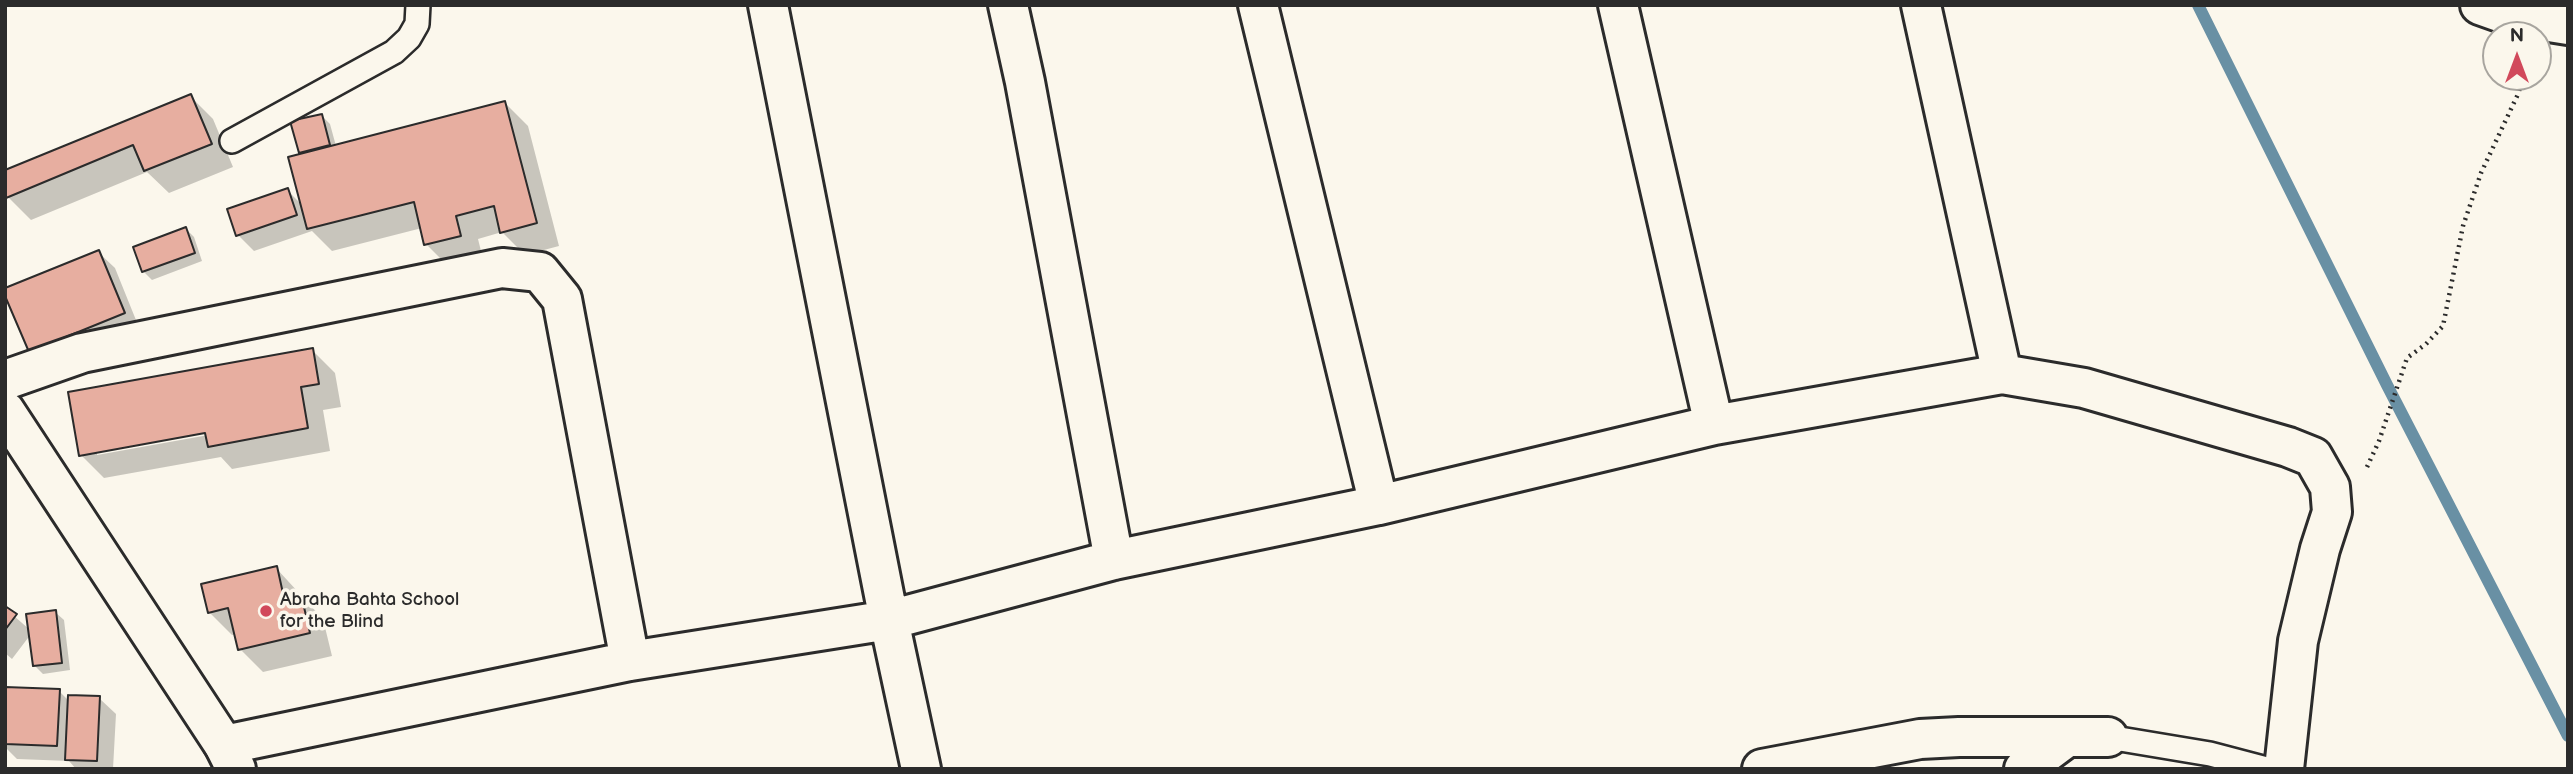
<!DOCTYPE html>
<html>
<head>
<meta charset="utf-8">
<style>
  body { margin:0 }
  #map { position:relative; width:2573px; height:774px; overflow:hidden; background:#fbf7ec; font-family:"Balsamiq Sans",sans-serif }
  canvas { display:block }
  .frame { position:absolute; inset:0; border:7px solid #2b2b2b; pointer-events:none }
  .north { position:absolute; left:2482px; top:21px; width:70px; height:70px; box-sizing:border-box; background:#fbf7ec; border:2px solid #a8a59f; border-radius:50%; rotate:0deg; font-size:19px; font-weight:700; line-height:28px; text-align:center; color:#2b2b2b }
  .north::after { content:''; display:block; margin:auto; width:24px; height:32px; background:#d1495b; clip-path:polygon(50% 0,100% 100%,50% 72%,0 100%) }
</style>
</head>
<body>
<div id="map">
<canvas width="2573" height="774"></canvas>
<div class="frame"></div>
<div class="north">N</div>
</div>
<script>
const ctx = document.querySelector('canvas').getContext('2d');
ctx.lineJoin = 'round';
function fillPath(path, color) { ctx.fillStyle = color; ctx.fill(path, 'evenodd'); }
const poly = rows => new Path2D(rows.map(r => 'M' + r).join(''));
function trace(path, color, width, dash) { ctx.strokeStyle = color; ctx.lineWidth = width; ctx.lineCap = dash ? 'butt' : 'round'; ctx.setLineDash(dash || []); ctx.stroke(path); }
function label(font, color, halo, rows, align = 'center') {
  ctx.font = font + ' "Balsamiq Sans",sans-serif'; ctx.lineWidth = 7; ctx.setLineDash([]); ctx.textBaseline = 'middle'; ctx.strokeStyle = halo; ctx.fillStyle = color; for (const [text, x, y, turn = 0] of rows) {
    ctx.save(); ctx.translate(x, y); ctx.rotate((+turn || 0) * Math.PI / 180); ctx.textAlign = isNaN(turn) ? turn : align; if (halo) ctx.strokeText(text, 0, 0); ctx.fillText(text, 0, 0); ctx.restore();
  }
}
fillPath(poly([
  [190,96,213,119,233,167,169,193,147,172,31,220,8,197,5,191,5,171],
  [505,103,528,126,559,246,525,255,502,232,478,239,483,259,449,267,426,244,422,228,332,251,312,231,254,251,238,235,287,190,303,206,303,155,300,152,321,115,330,124,336,146],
  [186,229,194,237,202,261,152,280,143,271],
  [98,252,115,268,140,330,30,351],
  [312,350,335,373,341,407,323,410,330,451,232,469,221,457,104,478,81,455],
  [213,430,214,434,97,455,97,451],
  [276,568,323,619,332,656,263,672,240,649,236,634,232,635,209,612],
  [5,608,30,630,55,612,64,620,70,670,43,674,34,665,31,634,12,659,5,653],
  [5,689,59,691,69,701,99,698,116,714,113,769,76,769,69,761,17,759,5,747]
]), '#0003');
trace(poly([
  [2198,5,2387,385,2568,736]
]), '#6990a4', 12);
const building = poly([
  [191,94,212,144,144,171,133,145,6,198,5,170,191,94],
  [505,101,537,223,500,233,494,206,456,216,461,236,424,245,414,202,307,229,288,157,505,101],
  [322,114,330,145,299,153,290,121,322,114],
  [288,188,297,215,236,236,227,209,288,188],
  [186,227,195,253,142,272,133,247,186,227],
  [99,250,125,313,29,352,5,296,5,288,99,250],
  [313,348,319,384,301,387,308,428,208,447,205,433,79,456,68,392,313,348],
  [277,566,284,598,301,594,310,633,238,650,228,608,208,613,201,584,277,566],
  [5,606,17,614,5,630,5,606],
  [56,610,62,663,33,666,26,614,56,610],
  [5,687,60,689,57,746,5,744,5,687],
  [68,695,100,696,97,761,65,760,68,695]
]);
fillPath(building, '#e7aea0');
trace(building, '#2b2b2b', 2);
const lane = poly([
  [232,141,394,52,409,38,417,24,418,5],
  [2108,737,2210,754,2267,769]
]);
const street = poly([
  [768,5,889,620,921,769],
  [1008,5,1025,82,1114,560],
  [1258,5,1379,505],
  [1618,5,1714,425],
  [1921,5,2002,374,2084,388,2288,447,2313,457,2330,487,2332,512,2320,549,2298,641,2284,769],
  [2480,5,2511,16,2568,25],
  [5,380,82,353,502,268,540,272,562,299,630,661],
  [224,745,630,661,889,620,1114,560,1379,505,1714,425,2002,374],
  [1762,769,1920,739,1959,737,2108,737],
  [2024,769,2067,737]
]);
const primary = poly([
  [5,411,224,745,236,769]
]);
trace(lane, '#2b2b2b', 28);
trace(street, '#2b2b2b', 44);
trace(primary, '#2b2b2b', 44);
trace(poly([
  [2367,467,2379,441,2407,358,2426,344,2443,326,2463,226,2481,173,2519,92,2521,77]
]), '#2b2b2b', 4.5, [2, 5]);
trace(lane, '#fbf7ec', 23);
trace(street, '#fbf7ec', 38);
trace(primary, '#fbf7ec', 38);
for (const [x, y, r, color] of [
  [266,611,7,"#d1495b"]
]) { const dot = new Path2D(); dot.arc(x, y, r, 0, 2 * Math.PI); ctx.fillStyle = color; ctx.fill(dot); trace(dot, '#fbf7ec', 2.5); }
label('19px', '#2b2b2b', '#fbf7ec', [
  ["Abraha Bahta School",280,600],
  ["for the Blind",280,622]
], 'left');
</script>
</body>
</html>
